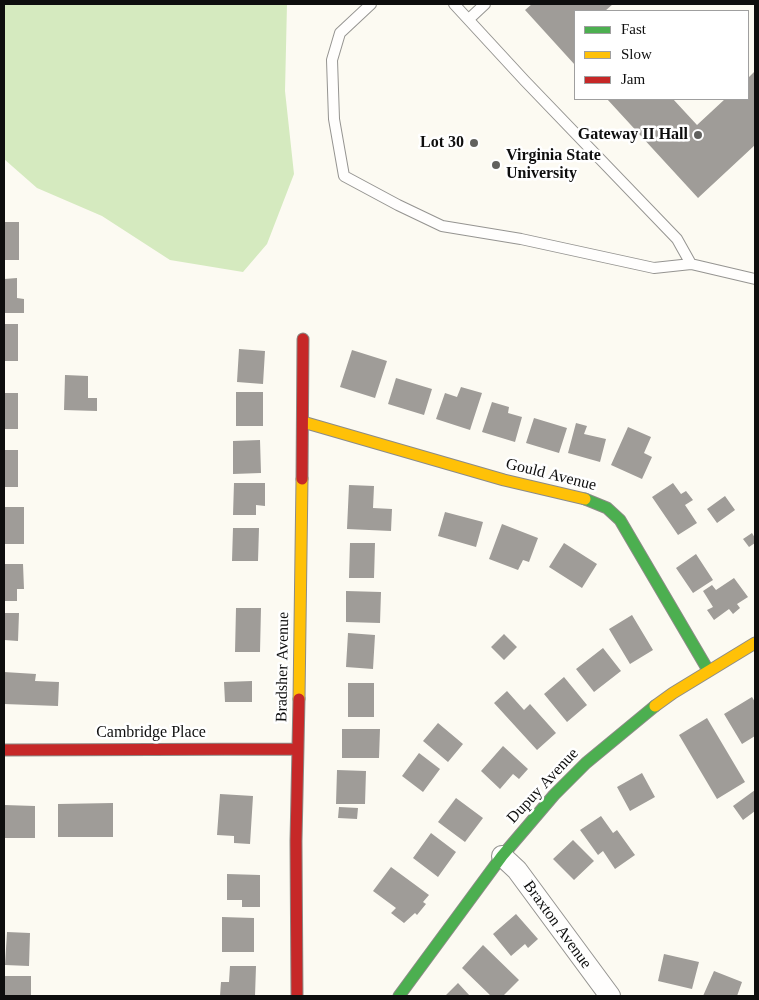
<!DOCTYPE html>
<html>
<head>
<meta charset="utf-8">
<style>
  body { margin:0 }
  #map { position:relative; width:759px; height:1000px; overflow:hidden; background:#fcfaf2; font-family:"Times New Roman",serif }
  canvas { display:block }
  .frame { position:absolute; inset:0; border:5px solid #0e0e0e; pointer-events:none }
  .legend { position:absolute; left:574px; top:10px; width:175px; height:90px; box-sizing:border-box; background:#fff; border:1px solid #9f9f9f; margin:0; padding:6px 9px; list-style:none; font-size:15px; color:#0e0e0e }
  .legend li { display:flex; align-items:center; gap:10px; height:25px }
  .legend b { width:25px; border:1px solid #9f9f9f }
</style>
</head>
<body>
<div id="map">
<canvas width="759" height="1000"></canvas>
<div class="frame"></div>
<ul class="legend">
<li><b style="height:6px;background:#4caf50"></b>Fast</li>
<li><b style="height:6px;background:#ffc107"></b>Slow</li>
<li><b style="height:6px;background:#c62828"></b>Jam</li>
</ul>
</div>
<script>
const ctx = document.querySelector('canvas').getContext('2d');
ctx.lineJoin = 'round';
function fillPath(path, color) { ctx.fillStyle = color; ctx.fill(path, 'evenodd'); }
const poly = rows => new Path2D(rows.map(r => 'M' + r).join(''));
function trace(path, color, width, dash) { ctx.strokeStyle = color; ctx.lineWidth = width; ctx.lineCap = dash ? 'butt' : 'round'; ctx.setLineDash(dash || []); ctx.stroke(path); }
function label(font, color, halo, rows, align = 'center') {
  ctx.font = font + ' "Times New Roman",serif'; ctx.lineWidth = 5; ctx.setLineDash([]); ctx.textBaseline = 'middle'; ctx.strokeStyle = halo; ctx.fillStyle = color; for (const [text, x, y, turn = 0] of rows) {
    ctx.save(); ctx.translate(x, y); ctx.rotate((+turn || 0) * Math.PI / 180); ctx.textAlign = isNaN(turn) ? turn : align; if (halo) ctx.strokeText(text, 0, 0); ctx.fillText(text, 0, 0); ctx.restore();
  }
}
fillPath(poly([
  [4,4,287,4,285,91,294,174,267,244,243,272,170,260,102,216,37,188,4,159]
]), '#d5eabf');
fillPath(poly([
  [532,4,613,4,605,11,575,11,575,65,525,10],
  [755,71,755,145,698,198,607,99,673,99,697,125,725,99,748,99,748,78],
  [4,222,19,222,19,260,4,260],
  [17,278,17,298,24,299,24,313,4,313,4,279],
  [4,324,18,324,18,361,4,361],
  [239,349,265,351,263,384,237,382],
  [352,350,387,361,375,398,340,387],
  [65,375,88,376,88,398,97,398,97,411,64,410],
  [396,378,432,389,424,415,388,404],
  [461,387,482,393,470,430,436,419,445,393,457,397],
  [236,392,263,392,263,426,236,426],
  [4,393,18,393,18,429,4,429],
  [492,402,509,407,508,413,522,417,515,442,482,432],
  [534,418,567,428,559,453,526,443],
  [576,423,587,426,584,434,606,439,600,462,568,453],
  [628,427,651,437,644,453,652,457,642,479,611,465],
  [260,440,261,473,233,474,233,441],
  [4,450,18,450,18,487,4,487],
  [234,483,265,483,265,506,256,505,256,515,233,515],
  [673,483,681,494,686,491,693,500,685,505,697,523,678,535,652,497],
  [349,485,374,486,373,508,392,509,391,531,347,529],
  [725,496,735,510,717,523,707,509],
  [4,507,24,507,24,544,4,544],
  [445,512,483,522,476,547,438,536],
  [502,524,538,538,529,562,523,560,518,570,489,559],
  [233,528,259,528,258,561,232,561],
  [752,533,755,538,755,543,749,547,743,539],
  [350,543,375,543,374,578,349,578],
  [564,543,597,564,582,588,549,567],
  [696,554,713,580,693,593,676,568],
  [4,564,23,564,24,589,17,589,17,601,4,601],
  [734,578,748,597,737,604,740,608,733,614,729,609,714,620,707,610,713,607,703,591,712,585,716,590],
  [346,591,381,592,380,623,346,622],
  [236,608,261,608,260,652,235,652],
  [4,613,19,613,18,641,4,640],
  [632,615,653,650,630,664,609,629],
  [348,633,375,635,373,669,346,667],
  [504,634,517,647,504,660,491,647],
  [603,648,621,671,594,692,576,669],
  [4,672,36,674,35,681,59,682,58,706,4,704],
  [564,677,587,705,567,722,544,694],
  [252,681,252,702,225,702,224,682],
  [348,683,374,683,374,717,348,717],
  [507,691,524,710,530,704,556,733,537,750,494,703],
  [752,697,755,702,755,736,742,744,724,714],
  [707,718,745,782,717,799,679,735],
  [438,723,463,744,448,762,423,741],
  [342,729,380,729,379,758,342,758],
  [503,746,528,769,519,779,513,774,500,789,481,771],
  [419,753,440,769,423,792,402,776],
  [337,770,366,771,365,804,336,804],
  [642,773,655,797,630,811,617,787],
  [755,790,755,811,743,820,733,806],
  [220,794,253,796,250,844,234,843,234,836,217,835],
  [456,798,483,818,465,842,438,822],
  [113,803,113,837,58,837,58,804],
  [4,805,35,806,35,838,4,838],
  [339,807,358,808,357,819,338,818],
  [601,816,613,833,617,830,635,855,615,869,603,851,598,855,580,830],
  [431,833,456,852,438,877,413,858],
  [573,840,594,861,574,880,553,859],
  [391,867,429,895,423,902,426,904,417,915,415,913,404,923,391,913,396,908,373,891],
  [227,874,260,875,260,907,242,907,242,900,227,900],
  [516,914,538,939,528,948,525,944,511,956,493,934],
  [222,917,254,918,254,952,222,952],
  [7,932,30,933,29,966,5,965],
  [483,945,519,980,503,996,491,996,462,968],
  [664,954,699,962,692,989,658,981],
  [230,966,256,966,255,996,220,996,221,982,229,982],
  [714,971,742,982,737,996,703,996],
  [5,976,31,976,31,996,4,996],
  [458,983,470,996,445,996]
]), '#9f9c98');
const lane = poly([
  [371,4,340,33,332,60,334,119,344,176,398,205,442,226,521,239,654,268,691,264,755,279],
  [454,4,525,81,677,239,691,264],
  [469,19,485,4]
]);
const street = poly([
  [502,856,517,870,610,996]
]);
const fast = poly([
  [585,499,607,508,620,520,708,670],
  [399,996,502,856,554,795,586,763,655,706]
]);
const slow = poly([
  [303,422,504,480,585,499],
  [299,699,302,479],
  [655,706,673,693,755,643]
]);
const jam = poly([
  [302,479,303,339],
  [4,750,298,749],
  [297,996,296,841,299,699]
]);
trace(lane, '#959491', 12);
trace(street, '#959491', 22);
trace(fast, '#8c8b87', 13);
trace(slow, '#8c8b87', 13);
trace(jam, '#8c8b87', 13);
trace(lane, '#fffefd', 10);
trace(street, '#fffefd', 20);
trace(fast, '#4caf50', 11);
trace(slow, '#ffc107', 11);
trace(jam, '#c62828', 11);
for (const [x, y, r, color] of [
  [698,135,5,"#61615e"],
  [474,143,5,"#61615e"],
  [496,165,5,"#61615e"]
]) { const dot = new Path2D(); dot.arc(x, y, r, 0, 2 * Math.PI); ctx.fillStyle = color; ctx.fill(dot); trace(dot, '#fff', 2); }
label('bold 16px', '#0e0e0e', '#fff', [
  ["Gateway II Hall",688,135],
  ["Lot 30",464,143],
  ["Virginia State",506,156,"left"],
  ["University",506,174,"left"]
], 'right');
label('16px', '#0e0e0e', '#fff', [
  ["Gould Avenue",551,475,14],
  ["Bradsher Avenue",283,667,-89],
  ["Cambridge Place",151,733],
  ["Dupuy Avenue",543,786,-47],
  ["Braxton Avenue",557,925,54]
]);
</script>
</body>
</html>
